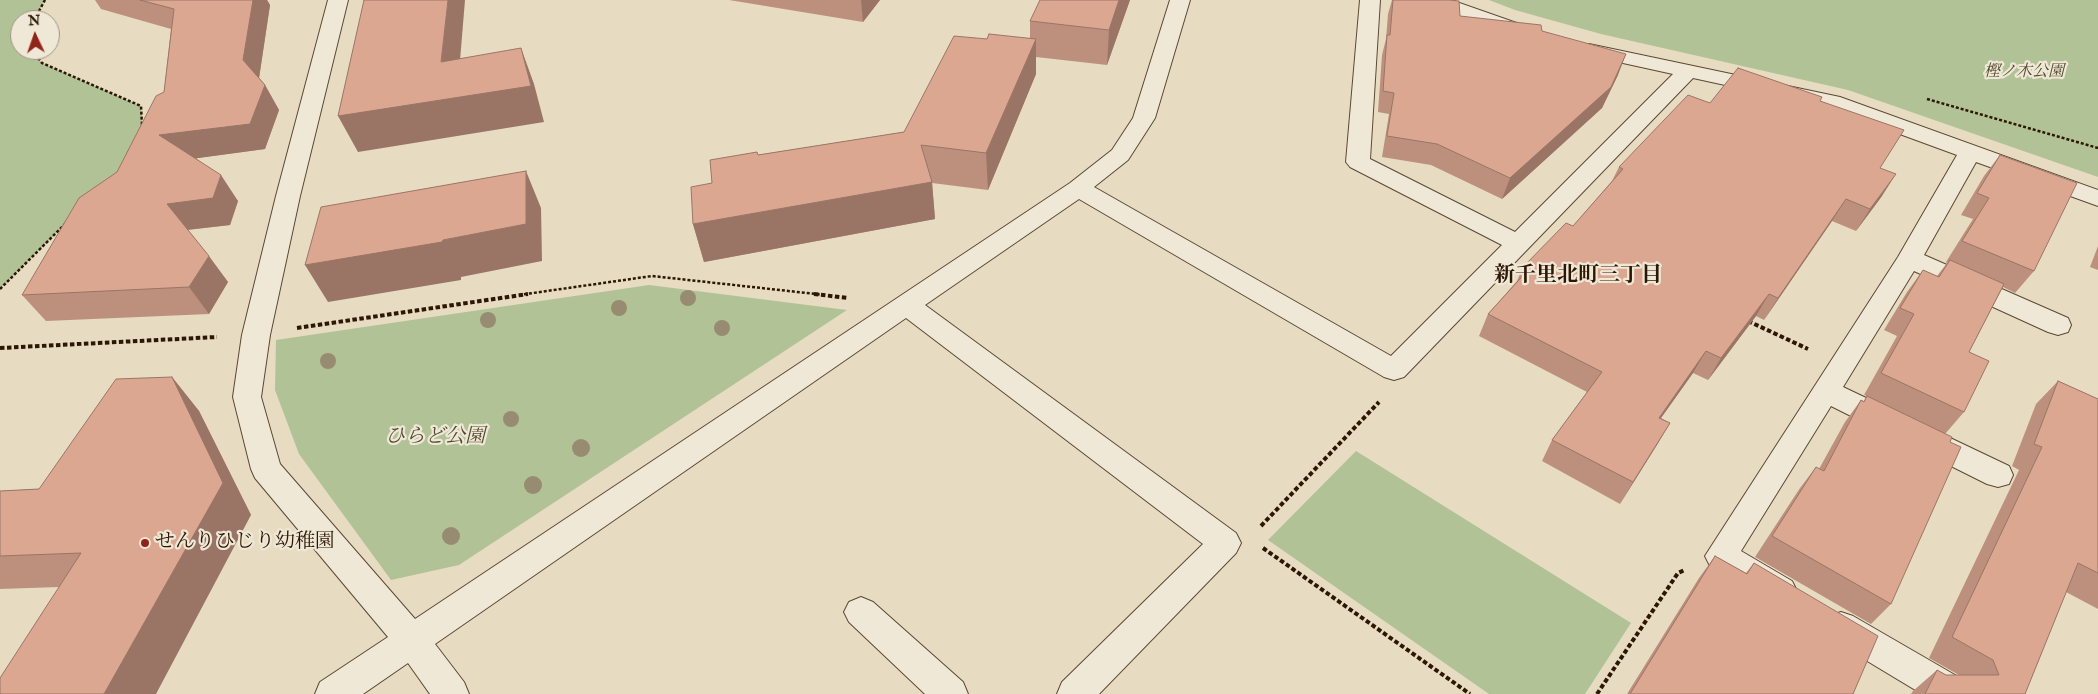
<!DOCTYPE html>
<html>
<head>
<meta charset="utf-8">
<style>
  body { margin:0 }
  #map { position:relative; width:2098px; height:694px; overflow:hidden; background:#e7dcc1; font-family:"IM FELL English",serif }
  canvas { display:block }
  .north { position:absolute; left:10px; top:10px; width:50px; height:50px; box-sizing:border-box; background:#efe8d7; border:1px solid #a19483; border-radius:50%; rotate:357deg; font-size:14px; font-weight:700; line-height:20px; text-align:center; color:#2d1704 }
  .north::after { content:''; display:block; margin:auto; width:18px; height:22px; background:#8f2418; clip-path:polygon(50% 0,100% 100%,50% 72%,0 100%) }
</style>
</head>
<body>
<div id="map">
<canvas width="2098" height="694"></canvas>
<div class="north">N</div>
</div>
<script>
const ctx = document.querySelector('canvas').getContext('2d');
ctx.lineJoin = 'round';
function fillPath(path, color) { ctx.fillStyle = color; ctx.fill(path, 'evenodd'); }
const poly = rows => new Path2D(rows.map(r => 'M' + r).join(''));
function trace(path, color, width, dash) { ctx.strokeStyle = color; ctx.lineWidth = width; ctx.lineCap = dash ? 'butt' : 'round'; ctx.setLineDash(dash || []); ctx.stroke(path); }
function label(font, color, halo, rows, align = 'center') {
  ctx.font = font + ' "IM FELL English","Noto Serif JP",serif'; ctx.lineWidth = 4.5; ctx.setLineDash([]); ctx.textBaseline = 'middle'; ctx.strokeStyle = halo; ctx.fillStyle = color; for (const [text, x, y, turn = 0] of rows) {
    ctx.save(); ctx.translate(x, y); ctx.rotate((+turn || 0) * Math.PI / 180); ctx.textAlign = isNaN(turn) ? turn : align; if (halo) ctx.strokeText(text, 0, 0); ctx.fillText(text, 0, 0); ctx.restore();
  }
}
fillPath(poly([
  [0,0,45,0,34,20,20,20,20,50,32,50,42,63,141,106,143,136,117,173,0,289],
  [1489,0,2098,0,2098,177,1848,90,1601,34,1515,10],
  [649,285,847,310,459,565,391,580,299,454,275,390,276,340],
  [1356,451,1631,623,1585,694,1489,694,1268,540]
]), '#b1c297');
const minor = poly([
  [328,0,348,0,300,196,270,335,261,397,280,464,415,619,1070,183,1112,150,1133,118,1170,0,1190,0,1155,118,1128,160,1094,187,1391,356,1502,245,1350,167,1346,162,1360,0,1380,0,1370,159,1515,232,1673,74,1582,54,1579,50,1582,46,1589,44,1840,97,2098,190,2098,206,1976,162,1924,255,2068,318,2071,325,2068,332,2058,335,2048,332,1914,271,1843,387,2009,466,2013,475,2009,484,1998,487,1987,484,1831,406,1741,551,1792,581,1797,591,1792,601,1780,605,1768,601,1710,566,1705,556,1898,257,1957,155,1826,107,1693,78,1404,377,1394,380,1384,377,1079,199,925,305,1236,533,1241,543,1236,553,1099,694,1057,694,1062,682,1203,544,906,318,435,644,464,682,469,694,430,694,408,663,363,694,315,694,320,682,388,637,255,478,251,469,233,397,242,335,276,196,328,0],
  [1422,0,1451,0,1528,27,1531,31,1528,35,1521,37,1514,35,1425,4,1422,0],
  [861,597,873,602,963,682,968,694,925,694,849,622,844,612,849,602,861,597],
  [1841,612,1853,616,1967,682,1972,694,1922,694,1829,638,1824,627,1829,616,1841,612]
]);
trace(minor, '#5c4833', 2);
trace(poly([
  [34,20,45,0],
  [32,50,42,63,141,106,142,125],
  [1927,99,2098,148],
  [0,289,65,224],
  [519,295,652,276,825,295]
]), '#2d1704', 2.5, [3, 2]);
trace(poly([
  [814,294,848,298],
  [1748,321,1808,349],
  [297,328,528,294],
  [0,348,217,337],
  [1261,526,1379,402],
  [1263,548,1470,694],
  [1597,694,1678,573,1685,570]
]), '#2d1704', 4, [4.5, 2.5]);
fillPath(minor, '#efe8d7');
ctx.fillStyle = '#978c71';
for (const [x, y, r] of [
  [688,298,8],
  [619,308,8],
  [488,320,8],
  [722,328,8],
  [328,361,8],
  [511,419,8],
  [581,448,9],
  [533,485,9],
  [451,536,9]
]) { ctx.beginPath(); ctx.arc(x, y, r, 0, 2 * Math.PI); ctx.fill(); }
fillPath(poly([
  [95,0,267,0,270,5,259,78,265,85,279,110,265,149,196,158,238,201,230,225,188,230,228,282,209,314,46,321,22,295,117,172,164,92,171,29,101,9],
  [729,0,880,0,863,22],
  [1130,0,1107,65,1036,57,1036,74,988,190,932,183,935,219,704,262,693,224,712,183,758,155,904,132,987,39,1030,38,1030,21],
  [1392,0,1449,0,1460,16,1542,31,1618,75,1602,108,1502,199,1431,165,1382,157,1389,114,1378,112,1382,55,1386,39,1388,14],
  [1820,101,1880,168,1882,196,1856,231,1832,221,1764,320,1756,316,1708,380,1693,373,1661,418,1670,423,1620,504,1542,461,1552,440,1587,392,1479,336,1488,314,1517,281,1523,267,1573,226,1612,181,1619,167,1710,103],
  [2000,155,2034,271,2015,293,2003,287,1969,352,1964,412,1945,434,1899,412,1950,442,1891,604,1871,624,1755,557,1800,488,1816,467,1819,469,1845,422,1861,400,1864,401,1867,396,1864,395,1897,336,1884,330,1907,292,1923,270,1937,276,1947,263,1946,262,1973,219,1961,215,1984,176],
  [2098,246,2098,270,2090,267],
  [172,377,199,411,251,515,59,587,0,589,0,491,39,489],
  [2058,381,2098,399,2098,609,2066,592,2025,694,1911,694,1913,691,1937,670,1946,675,1959,675,1929,658,2019,470,2012,466,2036,404],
  [1715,556,1746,573,1754,563,1853,694,1627,694,1699,578]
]), '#bd907d');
fillPath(poly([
  [253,0,267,0,270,5,258,85,243,60],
  [448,0,465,0,457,97,441,62],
  [861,0,880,0,863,22],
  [1119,0,1130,0,1107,65,1109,30],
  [1036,39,1036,74,988,190,986,153],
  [521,48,534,84,544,122,358,152,338,116],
  [1626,54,1618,75,1602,108,1502,199,1510,178],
  [265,85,279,110,265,149,177,161,159,135],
  [526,171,541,208,542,261,461,277,461,280,328,302,305,265],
  [1896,174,1882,196,1856,231,1870,209],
  [221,175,238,201,230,225,185,230,167,204],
  [932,182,935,219,704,262,693,224],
  [1846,199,1832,221,1764,320,1778,298],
  [209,256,228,282,209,314,189,287],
  [1769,294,1756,316,1708,380,1721,358],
  [1706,351,1693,373,1646,439,1659,418],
  [172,377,199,411,251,515,156,694,104,694],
  [1670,423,1657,445,1620,504,1633,482]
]), '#9a7566');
const building = poly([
  [140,0,253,0,243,60,265,85,250,124,159,135,221,175,213,198,167,204,209,256,189,287,22,295,79,198,117,172,156,96,164,92,174,9,140,0],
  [364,0,448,0,441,62,521,48,531,86,338,116,364,0],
  [1040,0,1119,0,1109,30,1030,21,1040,0],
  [1393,0,1449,0,1459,1,1460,16,1541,25,1542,31,1626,54,1611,87,1510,178,1437,144,1387,136,1394,93,1383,91,1387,35,1390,35,1393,0],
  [989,34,1036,39,986,153,921,145,932,182,693,224,691,187,712,183,710,160,757,152,758,155,904,132,954,36,987,39,989,34],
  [1738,68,1822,97,1820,101,1904,130,1880,168,1896,174,1870,209,1846,199,1778,298,1769,294,1721,358,1706,351,1659,418,1670,423,1633,482,1552,440,1602,372,1488,314,1528,270,1523,267,1566,223,1573,226,1623,169,1619,167,1688,95,1710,103,1738,68],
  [2000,155,2077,183,2034,271,1962,241,1989,198,1977,193,2000,155],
  [526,171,526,224,443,240,442,242,305,265,321,207,526,171],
  [1950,260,2004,284,1969,352,1989,361,1964,412,1881,373,1914,314,1900,308,1923,270,1939,277,1950,260],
  [172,377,223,483,104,694,0,694,0,678,81,553,0,556,0,491,39,489,116,379,172,377],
  [2058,381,2098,399,2098,573,2078,563,2025,694,1925,694,1937,670,1946,675,1999,675,1993,660,1952,637,2042,447,2034,444,2058,381],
  [1867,396,1952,437,1950,442,1961,447,1891,604,1772,536,1816,467,1824,471,1861,400,1864,402,1867,396],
  [1715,556,1747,574,1754,563,1878,636,1853,694,1630,694,1715,556]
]);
fillPath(building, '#dca791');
trace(building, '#9a7566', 1);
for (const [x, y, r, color] of [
  [145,543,5,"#8f2418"]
]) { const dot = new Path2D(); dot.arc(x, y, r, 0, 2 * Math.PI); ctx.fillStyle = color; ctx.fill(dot); trace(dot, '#efe8d7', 2); }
label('italic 16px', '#554a30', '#efe8d7', [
  ["樫ノ木公園",2024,73]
]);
label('italic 20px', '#554a30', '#efe8d7', [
  ["ひらど公園",435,438]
]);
label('20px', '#2d1704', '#efe8d7', [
  ["せんりひじり幼稚園",155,543]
], 'left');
label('bold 21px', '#2d1704', '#efe8d7', [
  ["新千里北町三丁目",1578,277]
]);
</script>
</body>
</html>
